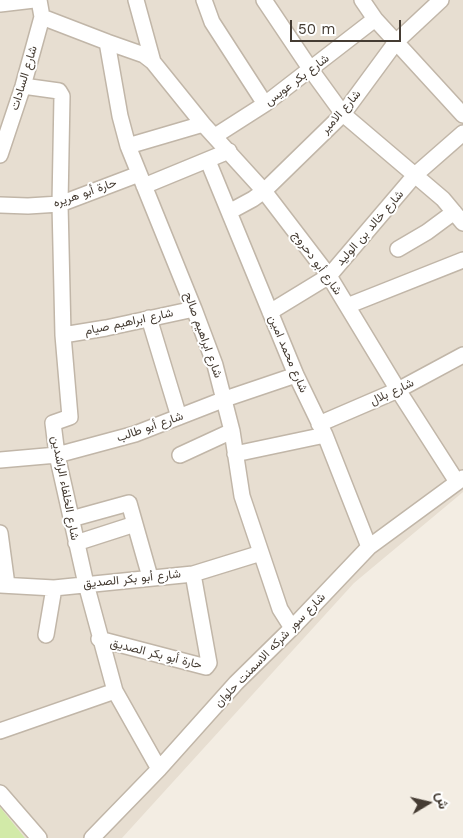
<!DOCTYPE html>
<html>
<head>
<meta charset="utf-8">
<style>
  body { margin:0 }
  #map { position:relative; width:463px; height:838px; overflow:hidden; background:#f3ede3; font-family:"Work Sans",Vazirmatn,sans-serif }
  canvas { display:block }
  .north { position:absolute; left:403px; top:778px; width:50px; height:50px; -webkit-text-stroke:4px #fff; paint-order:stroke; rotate:81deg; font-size:14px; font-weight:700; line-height:20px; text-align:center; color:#453c33 }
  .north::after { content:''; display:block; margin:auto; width:18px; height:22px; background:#453c33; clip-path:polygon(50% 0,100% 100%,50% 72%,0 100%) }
  .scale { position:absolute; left:290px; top:20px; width:111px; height:22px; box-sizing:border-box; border:2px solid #453c33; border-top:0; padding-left:6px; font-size:15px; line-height:18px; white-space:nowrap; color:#453c33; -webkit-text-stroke:4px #fff; paint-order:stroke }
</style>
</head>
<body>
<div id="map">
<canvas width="463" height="838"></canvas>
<div class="north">ش</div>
<div class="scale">50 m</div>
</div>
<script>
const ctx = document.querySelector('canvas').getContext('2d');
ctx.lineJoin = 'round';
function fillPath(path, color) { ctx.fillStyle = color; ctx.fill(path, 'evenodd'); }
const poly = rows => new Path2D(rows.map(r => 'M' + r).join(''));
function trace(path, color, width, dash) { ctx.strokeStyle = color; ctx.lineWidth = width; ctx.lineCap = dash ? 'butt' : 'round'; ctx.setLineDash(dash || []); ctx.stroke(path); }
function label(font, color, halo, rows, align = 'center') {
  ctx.font = font + ' "Work Sans",Vazirmatn,sans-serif'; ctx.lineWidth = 4; ctx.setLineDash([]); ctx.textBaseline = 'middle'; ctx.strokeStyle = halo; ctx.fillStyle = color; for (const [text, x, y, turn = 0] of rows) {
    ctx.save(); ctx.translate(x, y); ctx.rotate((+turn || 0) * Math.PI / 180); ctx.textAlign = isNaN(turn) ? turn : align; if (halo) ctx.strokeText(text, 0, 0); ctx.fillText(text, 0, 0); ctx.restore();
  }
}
fillPath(poly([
  [0,0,463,0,463,492,354,583,122,838,25,838,0,807]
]), '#e7ded1');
fillPath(poly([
  [0,807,25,838,0,838]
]), '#d2eaa8');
const street = poly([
  [136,0,153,62],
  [204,0,212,22,265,104],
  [264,0,311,70,343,114,443,199,463,223],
  [362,0,375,19,463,115],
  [0,4,34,0],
  [42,17,107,42,144,55,153,62,203,124,264,191,329,276,398,390,457,482],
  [107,42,120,116,128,146,194,309,215,365,232,431,242,496,280,609,292,628],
  [23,86,59,91,62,96,60,204,63,335,70,417,53,423,57,455,86,584,115,691,159,769],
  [215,136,265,104,375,19],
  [128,146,203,124],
  [0,155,23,86,42,17,39,0],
  [208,161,296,375,325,435,369,547],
  [144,186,229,151],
  [0,205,28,206,60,204,139,174],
  [229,212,253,199,264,191,343,114,396,42,441,0],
  [398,249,427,232,454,212],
  [347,306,463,260],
  [270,312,329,276,415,175,463,133],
  [149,318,179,417],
  [63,335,106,328,194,309],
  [319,424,398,390,463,355],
  [235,454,325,435],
  [180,455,232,431],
  [0,460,57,455,135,434,225,399,296,375],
  [71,519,129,503,150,577],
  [0,533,7,585],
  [76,543,135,524],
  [0,585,54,588,193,574,261,553],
  [46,635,54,588],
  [99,639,206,667,209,663,193,574],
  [0,731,115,691],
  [0,793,39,838],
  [92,838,159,769,236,683,292,628,369,547,463,478]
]);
trace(street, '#c1b6a8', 18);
trace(street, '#fff', 15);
label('12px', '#453c33', '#fff', [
  ["شارع السادات",24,78,-73],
  ["شارع بكر عويس",297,80,-37],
  ["شارع الامير",341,112,-49],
  ["حارة أبو هريره",85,193,-19],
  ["شارع خالد بن الوليد",370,228,-49],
  ["شارع أبو دحروج",317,263,54],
  ["شارع ابراهيم صيام",129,322,-12],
  ["شارع ابراهيم صالح",203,335,70],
  ["شارع محمد امين",288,354,67],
  ["شارع بلال",392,392,-25],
  ["شارع أبو طالب",150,427,-19],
  ["شارع الخلفاء الراشدين",65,488,79],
  ["شارع أبو بكر الصديق",132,579,-6],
  ["شارع سور شركه الاسمنت حلوان",270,650,-46],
  ["حارة أبو بكر الصديق",156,654,14]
]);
</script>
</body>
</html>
